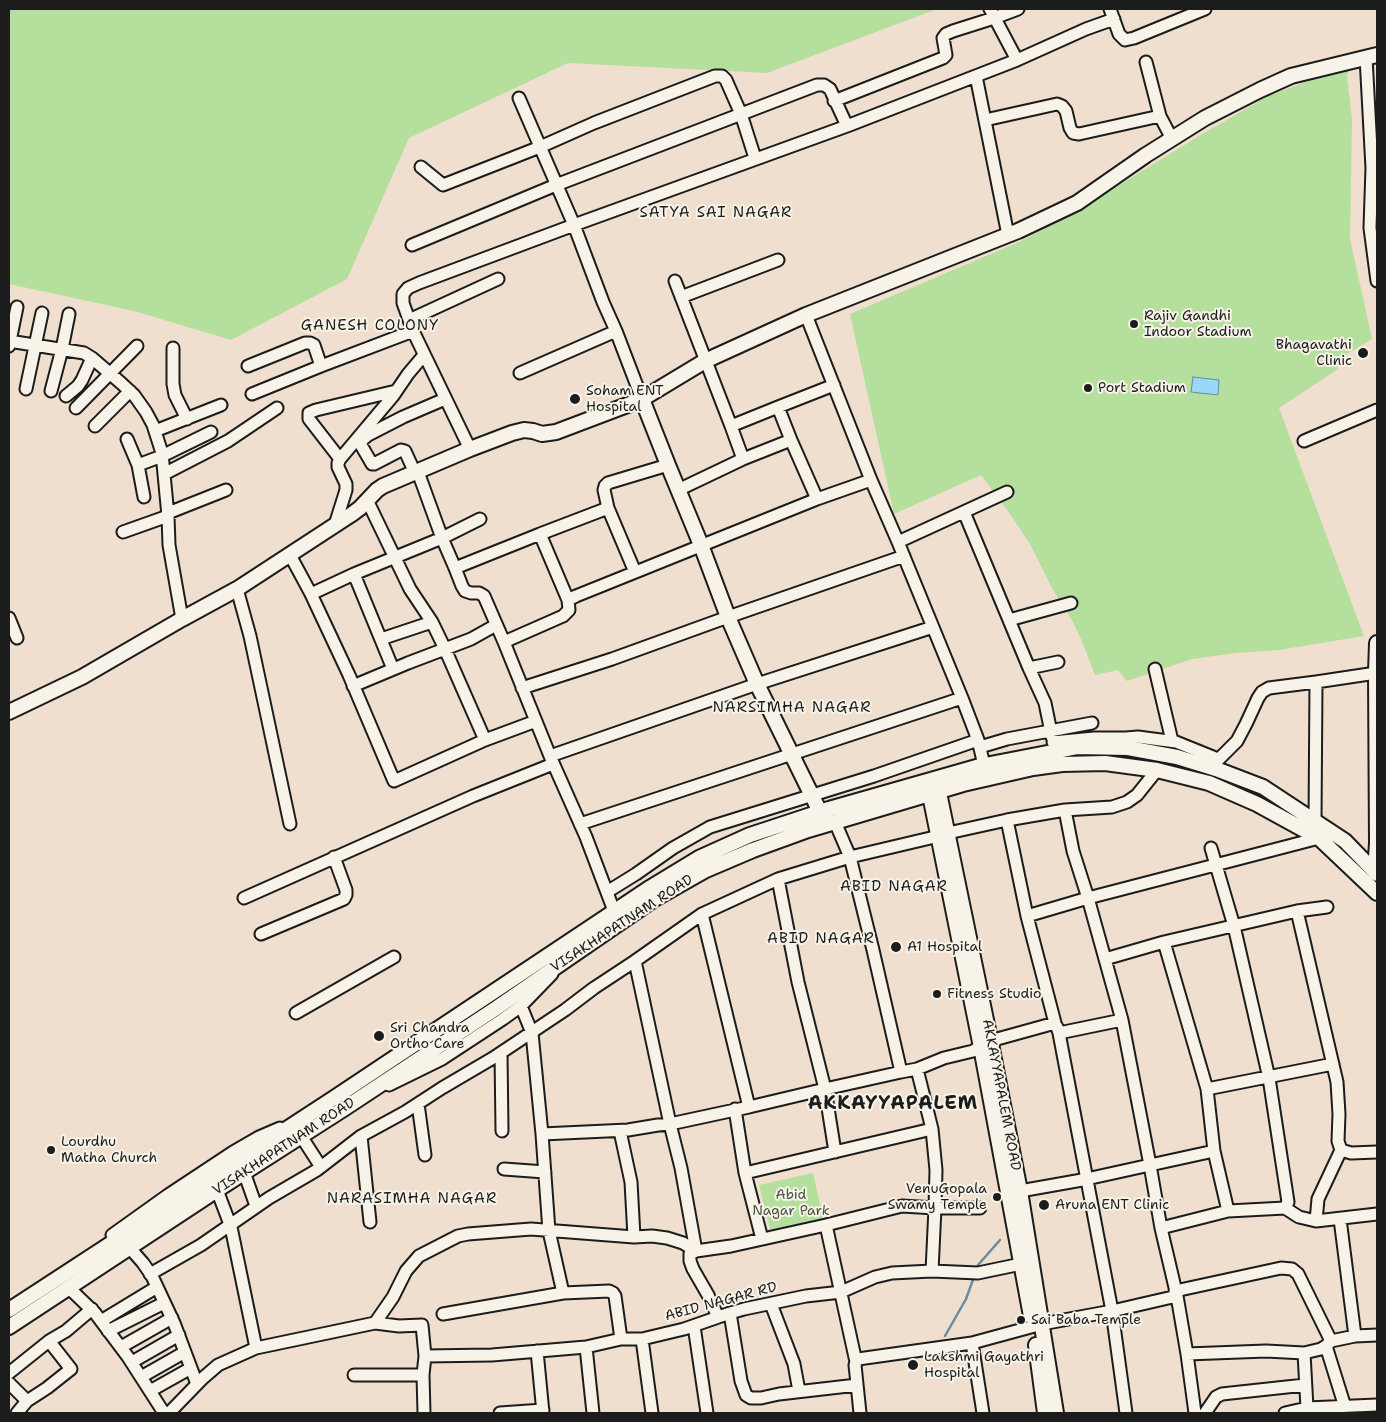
<!DOCTYPE html>
<html>
<head>
<meta charset="utf-8">
<style>
  body { margin:0 }
  #map { position:relative; width:1386px; height:1422px; overflow:hidden; background:#f0decf; font-family:"Shantell Sans",sans-serif }
  canvas { display:block }
  .frame { position:absolute; inset:0; border:10px solid #1c1c1c; pointer-events:none }
</style>
</head>
<body>
<div id="map">
<canvas width="1386" height="1422"></canvas>
<div class="frame"></div>
</div>
<script>
const ctx = document.querySelector('canvas').getContext('2d');
ctx.lineJoin = 'round';
function fillPath(path, color) { ctx.fillStyle = color; ctx.fill(path, 'evenodd'); }
const poly = rows => new Path2D(rows.map(r => 'M' + r).join(''));
function trace(path, color, width, dash) { ctx.strokeStyle = color; ctx.lineWidth = width; ctx.lineCap = dash ? 'butt' : 'round'; ctx.setLineDash(dash || []); ctx.stroke(path); }
function label(font, color, halo, rows, align = 'center') {
  ctx.font = font + ' "Shantell Sans",sans-serif'; ctx.lineWidth = 4; ctx.setLineDash([]); ctx.textBaseline = 'middle'; ctx.strokeStyle = halo; ctx.fillStyle = color; for (const [text, x, y, turn = 0] of rows) {
    ctx.save(); ctx.translate(x, y); ctx.rotate((+turn || 0) * Math.PI / 180); ctx.textAlign = isNaN(turn) ? turn : align; if (halo) ctx.strokeText(text, 0, 0); ctx.fillText(text, 0, 0); ctx.restore();
  }
}
fillPath(poly([
  [9,9,937,9,767,73,568,63,409,138,347,279,231,340,134,311,9,284],
  [1349,70,1347,76,1352,120,1350,239,1372,339,1334,362,1338,369,1279,408,1364,636,1279,650,1235,653,1192,659,1127,681,1118,670,1095,675,1082,641,1072,620,1053,590,1030,544,1008,511,981,475,894,514,850,314,1019,242,1074,213,1199,136,1266,97,1311,80],
  [813,1173,824,1222,771,1232,759,1185]
]), '#b5df9c');
const water = poly([
  [1193,377,1219,380,1218,395,1191,392,1193,377]
]);
fillPath(water, '#98d9fa');
trace(water, '#668da1', 1);
trace(poly([
  [976,1270,978,1265,1000,1240],
  [945,1336,966,1299,974,1277]
]), '#668da1', 2.5);
const minor = poly([
  [990,9,1017,60],
  [1110,9,1119,34,1125,40,1134,38,1205,9],
  [1366,57,1372,168,1370,228,1377,281],
  [1146,62,1160,116,1172,139],
  [976,76,1008,235],
  [519,98,574,225,603,302,616,331,642,399],
  [834,101,943,58,946,55,943,38,946,34,953,31,994,18,1018,9],
  [985,120,1057,104,1062,106,1066,111,1070,128,1073,133,1079,134,1160,116],
  [421,167,443,185,540,147,594,123,715,76,722,76,726,80,741,114,755,158],
  [412,245,556,185,817,85,824,85,830,89,847,126],
  [675,281,731,426],
  [681,297,778,260],
  [806,315,871,480,898,542,962,698,978,740,984,765],
  [409,320,498,279],
  [9,341,84,353,92,358,121,383,134,395,146,412,153,425,162,453,168,516,169,545,182,619],
  [9,346,17,307],
  [173,348,173,384,175,395,187,419],
  [248,366,305,343,310,343,314,345,321,366],
  [520,373,616,331],
  [26,389,42,313],
  [51,391,62,349,69,314],
  [252,394,321,366,413,331],
  [66,396,78,386,82,380,92,358],
  [76,408,137,346],
  [95,426,130,391],
  [155,431,221,405],
  [127,439,138,465,144,497],
  [791,440,778,407,834,385],
  [1304,441,1377,410],
  [470,449,413,331,403,303,403,294,408,288,419,283,574,225,847,126,1017,60,1086,29,1114,19],
  [340,459,309,419,309,413,316,410,396,391],
  [743,459,731,426,778,407],
  [138,465,162,456,211,432],
  [418,472,442,538,455,568,462,586,465,591,471,593,479,593,484,596,504,642,550,756,586,837,614,911],
  [415,473,405,451,401,450,374,464,372,464,361,445,361,441,368,435,403,417,445,399],
  [164,474,228,441,277,408],
  [678,490,743,459,791,440,817,499],
  [367,500,410,589,432,622,445,649,485,740],
  [964,512,1029,668,1058,662],
  [168,513,226,490],
  [335,525,346,490,346,484,338,467,338,463,340,459,393,396,408,374,424,355],
  [123,532,168,516],
  [898,542,1007,492],
  [290,555,311,594,349,675,394,781,485,740,536,721],
  [455,568,540,534],
  [635,572,608,508,604,490,605,486,608,483,668,465],
  [354,574,393,669],
  [237,589,250,636,290,824],
  [311,594,354,574,442,538,480,519],
  [568,600,540,534,608,508],
  [9,618,17,638],
  [1009,620,1071,603],
  [381,639,432,622],
  [504,642,563,616,569,610,568,600,576,596,817,499,871,480],
  [1029,668,1045,703,1052,737],
  [1155,669,1172,741],
  [353,686,408,663,471,639,496,625],
  [522,688,612,659,728,617,904,556],
  [1053,742,1094,738,1126,738,1138,737,1176,742,1218,759],
  [980,747,1007,739,1092,723],
  [550,756,757,684,933,627],
  [1211,767,1237,741,1246,724,1258,698,1262,692,1269,688,1316,682,1376,673],
  [1065,810,1112,807,1127,802,1137,795,1157,770],
  [1007,820,1065,810,1073,851,1088,898,1105,959],
  [1315,821,1316,682],
  [835,822,850,857,873,950,901,1072,917,1069,944,1058,973,1051,990,1041,1055,1023,1027,916,1088,898,1319,838],
  [580,824,962,698],
  [948,833,1007,820,1027,916],
  [1211,848,1234,926,1269,1078,1288,1202,1285,1208],
  [778,879,702,914,749,1107,825,1089,835,1152],
  [607,892,636,874,673,848,710,827,874,776,978,740],
  [244,898,473,796,553,764],
  [1297,911,1337,1082,1339,1114,1338,1141,1341,1150,1351,1153,1377,1152],
  [702,914,635,961,670,1124,749,1107],
  [261,934,344,899,346,895,346,890,334,857],
  [1164,942,1207,1089],
  [521,1006,532,1033,542,1134],
  [296,1013,394,957],
  [1122,1020,1105,959,1164,942,1297,911,1327,907],
  [501,1053,502,1131],
  [917,1069,932,1129,936,1170,935,1208,980,1208],
  [901,1072,825,1089,798,982,778,879,850,857,939,836],
  [389,1085,442,1059,503,1019,521,1006,552,974],
  [418,1104,425,1155],
  [735,1109,745,1173,932,1129],
  [620,1131,631,1182,634,1237],
  [301,1136,321,1167],
  [361,1136,370,1222],
  [1214,1151,1228,1211],
  [504,1169,545,1172],
  [244,1172,256,1206],
  [745,1173,762,1239],
  [217,1190,231,1227,256,1348],
  [1020,1191,1082,1180,1150,1165,1122,1020,1059,1033,1057,1027],
  [1316,1221,1318,1199,1341,1150],
  [826,1225,902,1206,935,1208,932,1271],
  [1161,1228,1150,1165,1214,1151,1207,1089,1333,1064],
  [112,1235,168,1195,233,1152,259,1137,280,1128],
  [129,1247,143,1263,152,1276,174,1323,197,1384],
  [150,1274,201,1245,269,1198,317,1170,361,1136,405,1112,442,1088,493,1058,565,1010,594,988,635,961],
  [68,1287,95,1313,128,1357,164,1413],
  [1175,1291,1281,1268,1292,1269,1298,1274,1331,1341],
  [563,1293,549,1231,542,1134,628,1130,658,1125,670,1124,681,1168,696,1251,731,1246,826,1225,856,1362],
  [771,1304,794,1364,799,1391],
  [730,1313,741,1381,746,1395,751,1398,761,1398,779,1394,857,1385],
  [443,1314,563,1293,609,1291,613,1293,615,1296,621,1339],
  [101,1321,157,1287],
  [375,1323,393,1297,406,1271,419,1256,458,1236,468,1234,531,1229,634,1237,652,1236,667,1238,683,1243,696,1251,690,1254,690,1261,693,1269,708,1295,718,1317],
  [694,1326,707,1413],
  [108,1331,164,1303],
  [1355,1336,1377,1335],
  [642,1339,652,1413],
  [972,1343,983,1413],
  [1326,1346,1345,1407],
  [121,1347,172,1318],
  [586,1347,593,1413],
  [537,1351,543,1413],
  [1187,1354,1177,1296,1161,1228,1228,1211,1285,1208,1299,1217,1316,1221,1377,1214],
  [425,1356,492,1355,586,1347,621,1339,642,1339,684,1329,730,1313,744,1309,806,1296,841,1292,875,1277,892,1273,932,1271,978,1273,1021,1264],
  [132,1362,179,1335],
  [9,1373,49,1341,66,1331,92,1309],
  [354,1375,423,1375],
  [141,1377,185,1352],
  [9,1383,27,1401],
  [150,1391,191,1368],
  [1307,1408,1377,1405],
  [17,1413,27,1401,47,1388,71,1369,49,1341],
  [169,1413,203,1378,218,1365,256,1348,375,1323,399,1326,422,1325,425,1356,423,1375,424,1413],
  [500,1413,543,1410],
  [860,1413,855,1365,858,1359,972,1343,1042,1324,1112,1311,1059,1033],
  [1126,1413,1112,1311,1177,1296],
  [1195,1413,1187,1354,1266,1351,1304,1353,1321,1349,1326,1346,1331,1341,1355,1336,1340,1219],
  [1205,1413,1216,1397,1222,1394,1305,1385],
  [1285,1413,1307,1408,1304,1353]
]);
const major = poly([
  [642,399,668,465,701,545,728,617,757,684,820,812],
  [9,712,82,677,182,619,237,589,352,514,360,508,377,490,383,486,470,449,512,433,524,430,533,431,542,434,556,432,630,404,642,399,705,361,806,315,1018,231,1077,203,1146,155,1205,118,1260,90,1291,76,1377,55],
  [937,783,992,1049,1020,1191,1056,1413],
  [928,785,981,1047,1031,1316],
  [1375,872,1377,843,1376,673,1377,643],
  [9,1310,334,1098,648,889,699,858,750,835,829,809,980,766,1078,747,1128,748,1177,757,1216,769,1263,787,1345,841,1377,874],
  [9,1327,217,1190,345,1108,495,1009,653,900,706,870,753,850,808,830,963,784,1033,768,1062,764,1105,763,1157,770,1209,783,1257,804,1319,838,1377,893],
  [1036,1345,1045,1413]
]);
trace(minor, '#1c1c1c', 15);
trace(major, '#1c1c1c', 18);
trace(minor, '#f7f3e8', 11);
trace(major, '#f7f3e8', 14);
for (const [x, y, r, color] of [
  [1134,324,5,"#1c1c1c"],
  [1363,353,6,"#1c1c1c"],
  [1088,388,5,"#1c1c1c"],
  [575,399,6,"#1c1c1c"],
  [896,947,6,"#1c1c1c"],
  [937,994,5,"#1c1c1c"],
  [379,1036,6,"#1c1c1c"],
  [51,1150,5,"#1c1c1c"],
  [997,1197,5,"#1c1c1c"],
  [1044,1205,6,"#1c1c1c"],
  [1021,1320,5,"#1c1c1c"],
  [913,1365,6,"#1c1c1c"]
]) { const dot = new Path2D(); dot.arc(x, y, r, 0, 2 * Math.PI); ctx.fillStyle = color; ctx.fill(dot); trace(dot, '#f7f3e8', 2); }
label('14px', '#1c1c1c', '#f7f3e8', [
  ["Rajiv Gandhi",1144,316],
  ["Indoor Stadium",1144,332],
  ["Bhagavathi",1352,345,"right"],
  ["Clinic",1352,361,"right"],
  ["Port Stadium",1098,388],
  ["Soham ENT",586,391],
  ["Hospital",586,407],
  ["A1 Hospital",907,947],
  ["Fitness Studio",947,994],
  ["Sri Chandra",390,1028],
  ["Ortho Care",390,1044],
  ["Lourdhu",61,1142],
  ["Matha Church",61,1158],
  ["VenuGopala",987,1189,"right"],
  ["Swamy Temple",987,1205,"right"],
  ["Aruna ENT Clinic",1055,1205],
  ["Sai Baba Temple",1031,1320],
  ["Lakshmi Gayathri",924,1357],
  ["Hospital",924,1373]
], 'left');
label('14px', '#1c1c1c', '#f7f3e8', [
  ["VISAKHAPATNAM ROAD",622,924,-33],
  ["AKKAYYAPALEM ROAD",1001,1095,79],
  ["VISAKHAPATNAM ROAD",284,1147,-33],
  ["ABID NAGAR RD",721,1302,-15]
]);
label('14px', '#4a5642', '#f7f3e8', [
  ["Abid",791,1195],
  ["Nagar Park",791,1211]
]);
ctx.letterSpacing = '1px';
label('15px', '#1c1c1c', '#f7f3e8', [
  ["SATYA SAI NAGAR",716,213],
  ["GANESH COLONY",370,326],
  ["NARSIMHA NAGAR",792,708],
  ["ABID NAGAR",894,887],
  ["ABID NAGAR",821,939],
  ["NARASIMHA NAGAR",412,1199]
]);
ctx.letterSpacing = '0px';
ctx.letterSpacing = '1px';
label('bold 19px', '#1c1c1c', '#f7f3e8', [
  ["AKKAYYAPALEM",893,1104]
]);
ctx.letterSpacing = '0px';
</script>
</body>
</html>
